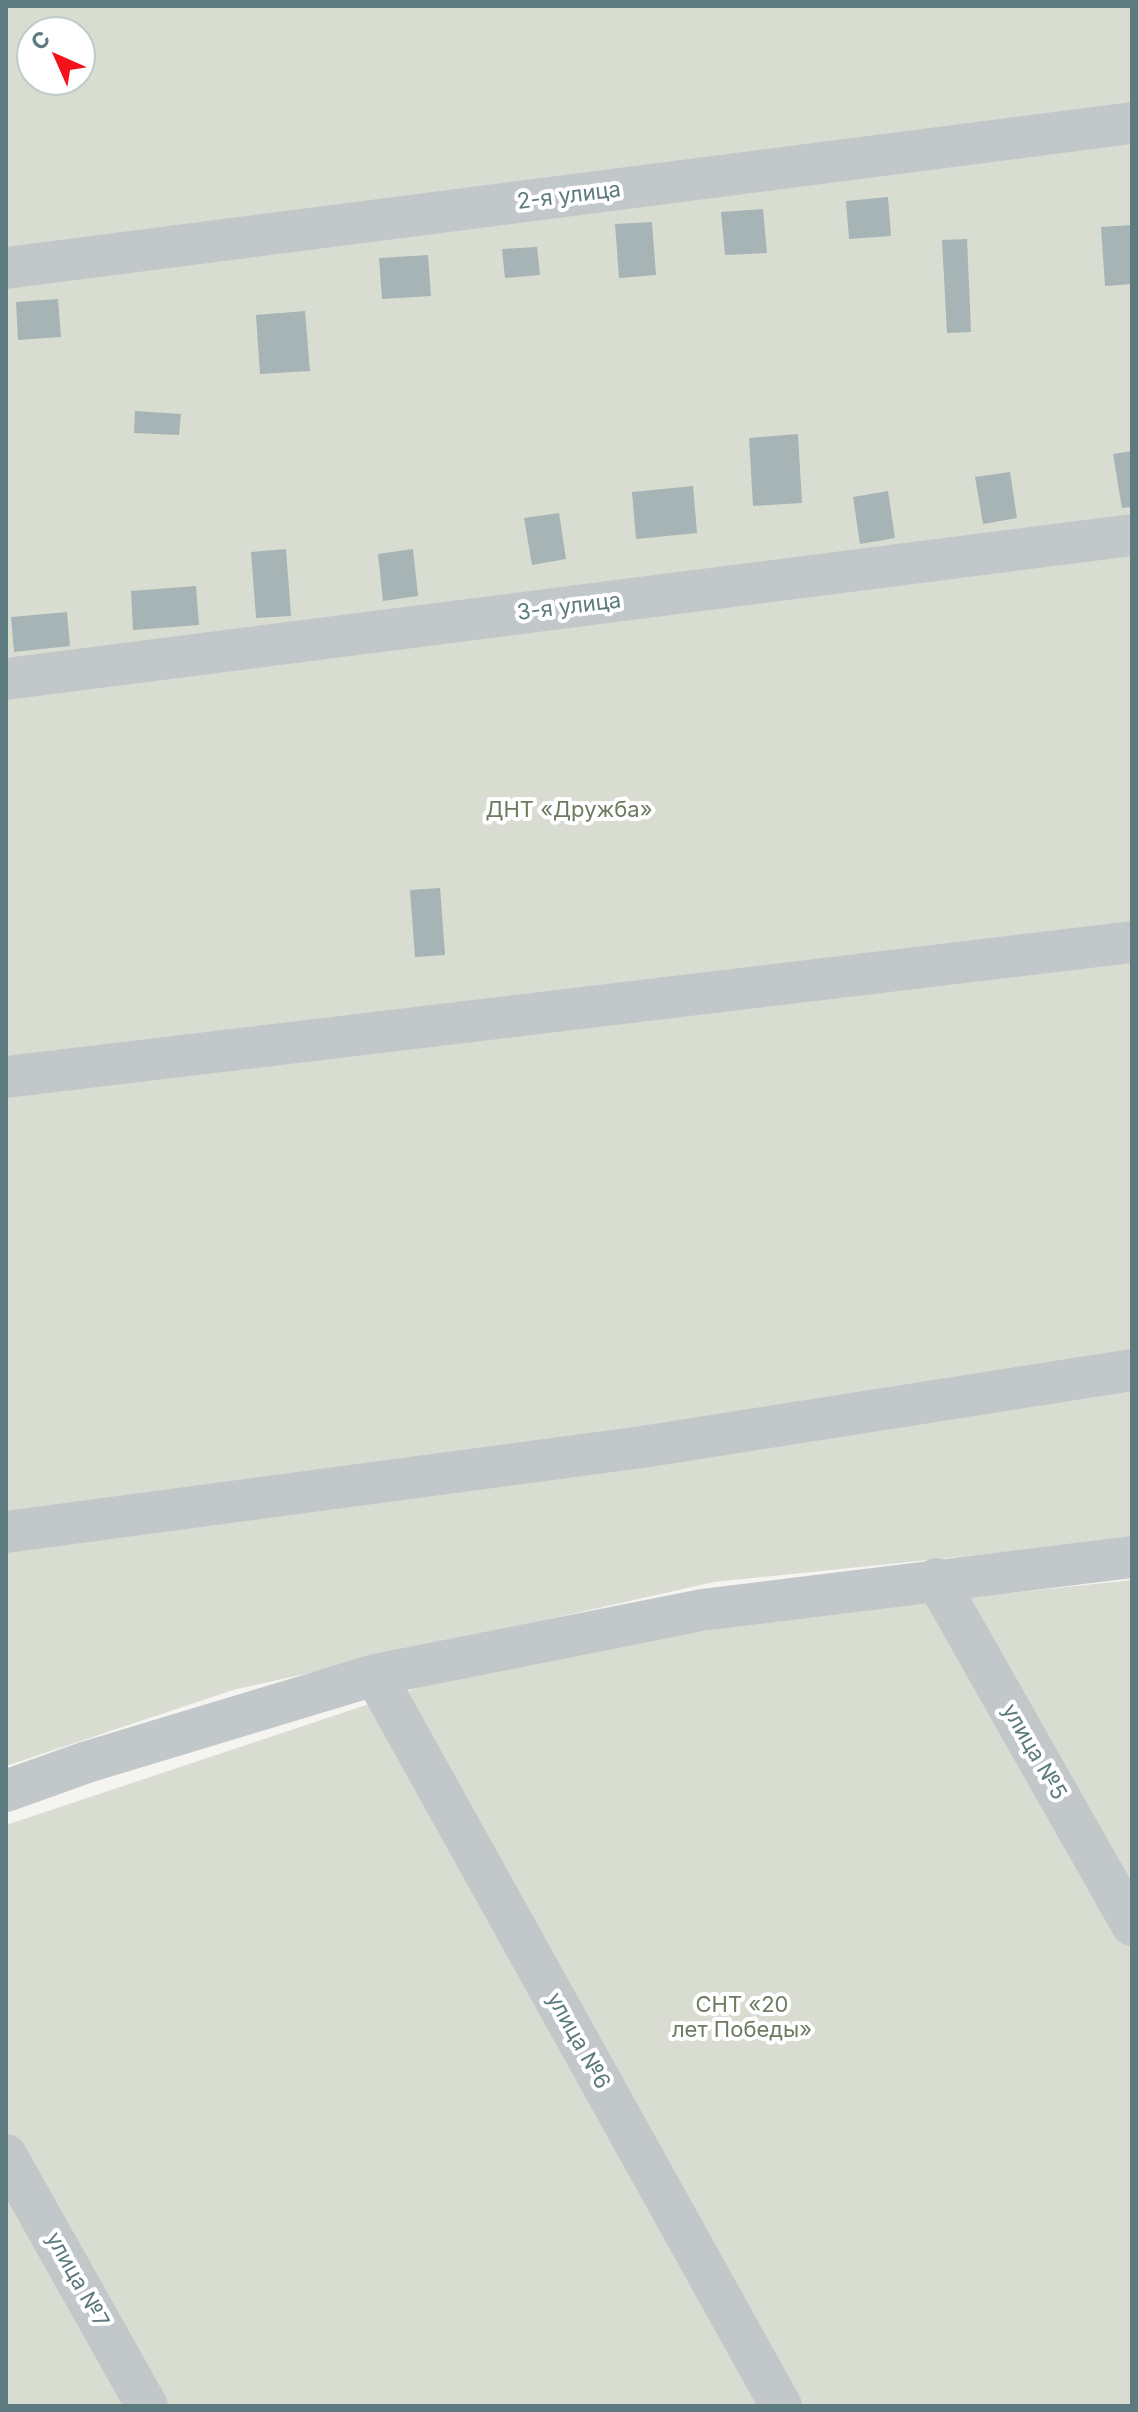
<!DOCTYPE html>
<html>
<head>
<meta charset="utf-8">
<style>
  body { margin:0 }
  #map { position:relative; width:1138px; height:2412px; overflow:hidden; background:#f5f4f1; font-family:Inter,sans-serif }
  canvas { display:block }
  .frame { position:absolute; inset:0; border:8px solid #5d7a7f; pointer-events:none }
  .north { position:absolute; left:16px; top:16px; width:80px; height:80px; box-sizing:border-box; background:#fff; border:2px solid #becacc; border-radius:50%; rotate:315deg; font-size:22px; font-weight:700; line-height:32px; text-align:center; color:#5d7a7f }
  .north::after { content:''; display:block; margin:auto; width:28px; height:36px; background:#f4121a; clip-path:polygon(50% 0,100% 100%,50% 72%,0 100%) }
</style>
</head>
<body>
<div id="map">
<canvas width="1138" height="2412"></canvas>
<div class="frame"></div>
<div class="north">С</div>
</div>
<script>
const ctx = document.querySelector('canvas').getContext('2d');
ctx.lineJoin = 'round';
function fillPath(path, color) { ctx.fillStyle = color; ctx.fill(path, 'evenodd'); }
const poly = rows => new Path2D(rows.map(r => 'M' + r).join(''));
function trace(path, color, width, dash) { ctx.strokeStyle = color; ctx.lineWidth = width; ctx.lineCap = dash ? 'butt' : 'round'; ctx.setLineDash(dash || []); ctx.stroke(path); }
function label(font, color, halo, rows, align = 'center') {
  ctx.font = font + ' Inter,sans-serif'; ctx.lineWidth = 8; ctx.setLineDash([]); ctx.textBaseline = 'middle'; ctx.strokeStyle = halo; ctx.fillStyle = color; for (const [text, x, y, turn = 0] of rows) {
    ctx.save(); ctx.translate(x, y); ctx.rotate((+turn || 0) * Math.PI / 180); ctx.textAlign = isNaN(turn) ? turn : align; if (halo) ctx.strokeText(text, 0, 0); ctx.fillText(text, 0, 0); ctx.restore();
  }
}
fillPath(poly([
  [6,6,1132,6,1132,1539,714,1582,233,1690,6,1766],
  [32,32,80,32,80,80,32,80],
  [1132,1580,1132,2406,6,2406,6,1825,489,1664,814,1614]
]), '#d9ddd1');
fillPath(poly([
  [888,197,891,236,849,239,846,201],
  [763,209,767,253,725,255,721,212],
  [652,222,656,275,619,278,615,224],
  [1132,225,1132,284,1105,286,1101,227],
  [967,239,971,332,947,333,942,240],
  [537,247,540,275,505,278,502,249],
  [428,255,431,296,382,299,379,258],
  [58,299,61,337,18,340,16,302],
  [305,311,310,371,260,374,256,315],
  [135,411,181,414,179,435,134,433],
  [798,434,802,503,753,506,749,438],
  [1132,451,1132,507,1122,508,1113,454],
  [1010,472,1017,518,983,524,975,477],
  [693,486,697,533,636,539,632,492],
  [888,491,895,538,860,544,853,497],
  [559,513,566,559,532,565,524,518],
  [286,549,291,616,256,618,251,552],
  [413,549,418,596,383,601,378,554],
  [196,586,199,625,133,630,131,591],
  [67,612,70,646,14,652,11,617],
  [440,888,445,955,415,957,410,890]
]), '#a6b4b6');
trace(poly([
  [6,268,1132,123],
  [6,679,1132,535],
  [6,1077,1132,942],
  [6,1532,642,1447,1132,1370],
  [936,1579,1132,1925],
  [375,1675,781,2406],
  [6,1791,87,1762,375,1675,702,1610,1132,1557],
  [6,2155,147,2406]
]), '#c2c8ca', 42);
label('22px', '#5d7a7f', '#fff', [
  ["2-я улица",569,196,-7],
  ["3-я улица",569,607,-7],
  ["улица №5",1034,1752,60],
  ["улица №6",578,2041,61],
  ["улица №7",77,2280,61]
]);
label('22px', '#6d7b61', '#fff', [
  ["ДНТ «Дружба»",569,810],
  ["СНТ «20",742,2005],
  ["лет Победы»",742,2030]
]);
</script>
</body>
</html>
